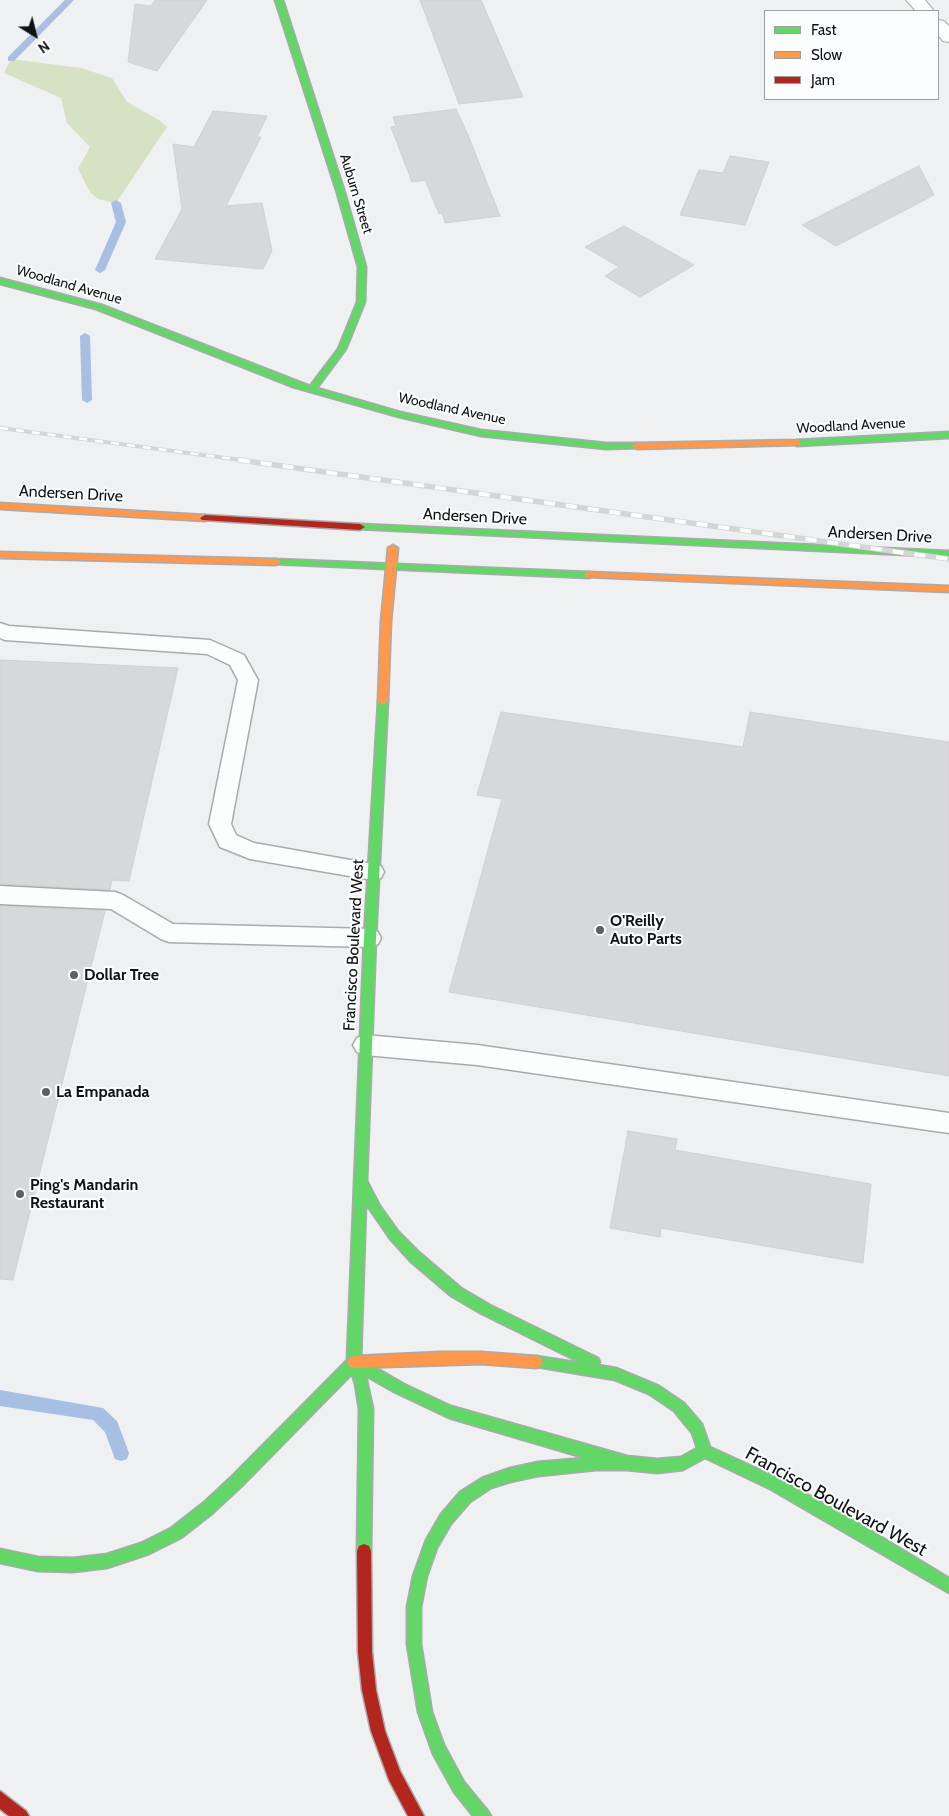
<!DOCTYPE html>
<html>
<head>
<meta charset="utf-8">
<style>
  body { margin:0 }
  #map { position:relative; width:949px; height:1816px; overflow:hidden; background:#eef0f2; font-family:Cabin,sans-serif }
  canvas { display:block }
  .legend { position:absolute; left:764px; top:10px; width:175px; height:90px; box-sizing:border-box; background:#fcfdff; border:1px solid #9e9fa0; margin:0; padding:6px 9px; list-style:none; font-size:15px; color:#101112 }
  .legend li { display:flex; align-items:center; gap:10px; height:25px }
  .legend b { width:25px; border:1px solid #9e9fa0 }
  .north { position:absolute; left:10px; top:10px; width:50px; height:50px; -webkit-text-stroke:4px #fcfdff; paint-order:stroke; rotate:144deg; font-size:14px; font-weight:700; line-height:20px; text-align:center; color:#101112 }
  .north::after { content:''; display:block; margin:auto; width:18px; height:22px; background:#101112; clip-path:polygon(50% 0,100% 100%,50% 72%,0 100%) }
</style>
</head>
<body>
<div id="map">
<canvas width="949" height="1816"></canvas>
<ul class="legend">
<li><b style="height:6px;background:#63d668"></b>Fast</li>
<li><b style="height:6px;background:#ff974d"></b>Slow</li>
<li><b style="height:6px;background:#b3261e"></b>Jam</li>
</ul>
<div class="north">N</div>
</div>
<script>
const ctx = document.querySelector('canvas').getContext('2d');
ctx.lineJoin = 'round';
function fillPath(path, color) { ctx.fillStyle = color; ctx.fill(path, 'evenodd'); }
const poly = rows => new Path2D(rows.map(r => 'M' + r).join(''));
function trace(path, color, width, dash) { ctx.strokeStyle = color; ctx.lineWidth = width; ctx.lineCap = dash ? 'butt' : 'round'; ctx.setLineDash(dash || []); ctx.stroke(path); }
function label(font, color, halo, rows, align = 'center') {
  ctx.font = font + ' Cabin,sans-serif'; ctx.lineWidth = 4; ctx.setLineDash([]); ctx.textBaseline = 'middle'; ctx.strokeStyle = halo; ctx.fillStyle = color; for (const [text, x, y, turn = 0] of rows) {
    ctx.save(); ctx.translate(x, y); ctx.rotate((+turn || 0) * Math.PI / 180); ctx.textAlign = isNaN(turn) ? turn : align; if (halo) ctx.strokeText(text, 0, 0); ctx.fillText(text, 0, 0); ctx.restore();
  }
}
fillPath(poly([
  [11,59,81,68,112,78,127,102,159,120,167,127,116,203,98,199,90,192,78,169,90,147,67,123,61,98,4,73]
]), '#d5e2c3');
fillPath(poly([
  [65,0,74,0,14,61,8,61,8,57,65,0],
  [116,200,121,203,126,222,105,270,100,273,95,270,116,222,111,203,116,200],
  [85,333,90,336,92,400,87,403,82,400,80,336,85,333],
  [0,1390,103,1408,117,1421,129,1453,127,1459,121,1461,115,1459,105,1432,93,1420,0,1406,0,1390]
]), '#a6bfe3');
const building = poly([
  [155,0,207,0,157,71,128,62,135,4,151,6,155,0],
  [420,0,481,0,523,97,459,104,420,0],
  [456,109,468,135,500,216,445,223,442,213,439,214,425,180,412,182,391,127,396,126,393,117,456,109],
  [213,111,267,116,257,137,261,137,226,206,262,203,272,251,263,269,155,259,182,209,173,144,194,147,213,111],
  [730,156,769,162,745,225,680,215,699,170,723,173,730,156],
  [919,166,934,195,836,246,802,225,919,166],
  [624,226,694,265,640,297,605,276,619,267,585,247,624,226],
  [0,660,178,668,129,881,112,880,110,890,0,884,0,660],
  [501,712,743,747,750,712,949,742,949,1076,449,992,502,799,477,795,501,712],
  [0,906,105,911,13,1280,0,1279,0,906],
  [628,1131,677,1139,675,1150,871,1184,863,1263,661,1228,660,1237,610,1228,628,1131]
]);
fillPath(building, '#d7d8da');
trace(building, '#d0d0d2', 1);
const lane = poly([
  [0,623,9,626,210,640,244,655,258,680,231,824,236,835,254,843,373,864,381,866,384,872,381,878,373,880,250,859,220,847,209,824,238,680,230,665,207,654,5,640,0,638,0,623],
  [0,886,115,892,123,895,173,924,370,929,378,932,381,938,378,944,370,947,169,942,161,939,111,909,0,904,0,886],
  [365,1035,477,1045,949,1113,949,1133,477,1065,365,1055,357,1052,353,1045,357,1038,365,1035]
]);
const street = poly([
  [906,0,925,0,934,11,916,11,906,0],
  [938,20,944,21,949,26,949,42,943,41,938,35,938,20]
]);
const fast = poly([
  [275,0,283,0,345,193,366,267,365,302,346,349,317,388,400,412,481,430,606,443,637,443,640,444,640,448,606,449,481,436,399,417,293,387,96,309,0,284,0,278,102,305,310,386,338,349,357,302,358,267,337,193,275,0],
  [949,432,949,438,797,446,792,443,797,440,949,432],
  [360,524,949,551,949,557,357,529,355,527,360,524],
  [276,559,589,572,594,575,589,578,273,564,271,562,273,560,276,559],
  [383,697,388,701,376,938,367,1181,380,1206,398,1231,420,1253,461,1288,490,1305,598,1358,600,1362,598,1365,616,1368,659,1386,684,1403,702,1424,710,1447,780,1479,855,1521,949,1578,949,1593,770,1489,705,1458,683,1470,657,1473,627,1470,596,1470,538,1476,510,1482,491,1488,470,1502,451,1524,437,1548,427,1576,421,1607,421,1644,432,1712,444,1745,464,1782,488,1811,491,1816,473,1816,454,1792,433,1754,418,1712,407,1644,407,1607,413,1576,426,1540,441,1514,460,1492,482,1478,510,1468,538,1462,585,1458,449,1418,394,1392,366,1376,373,1409,371,1551,369,1556,364,1558,359,1556,357,1551,359,1409,355,1384,352,1374,242,1486,213,1513,181,1538,149,1554,107,1568,73,1572,38,1571,0,1563,0,1549,38,1557,73,1558,107,1554,141,1543,171,1528,203,1503,232,1476,347,1360,364,938,378,701,383,697],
  [366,1204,390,1239,410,1261,451,1296,480,1313,581,1363,536,1356,531,1358,529,1362,531,1366,615,1380,649,1394,674,1411,692,1433,697,1448,681,1457,657,1459,627,1456,451,1406,404,1384,361,1359,366,1204]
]);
const slow = poly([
  [797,440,800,441,800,445,637,449,632,446,637,443,797,440],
  [0,503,205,515,210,518,205,521,0,509,0,503],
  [393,545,398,548,391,621,388,701,383,705,378,701,381,621,388,548,393,545],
  [0,552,276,559,281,562,276,565,0,558,0,552],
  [589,572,949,586,949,592,586,577,584,575,589,572],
  [440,1352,481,1352,536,1356,541,1358,543,1362,541,1366,536,1368,481,1364,354,1368,349,1366,347,1362,349,1358,354,1356,440,1352]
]);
const jam = poly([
  [205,515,360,524,365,527,360,530,202,520,200,518,205,515],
  [364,1544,369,1546,371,1551,372,1652,376,1690,385,1731,400,1771,424,1816,408,1816,389,1780,371,1731,362,1690,358,1652,357,1551,359,1546,364,1544],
  [0,1791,26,1811,29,1816,9,1816,0,1809,0,1791]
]);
trace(lane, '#a9aaac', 3);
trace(street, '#a9aaac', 2);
trace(fast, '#a9aaac', 3);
trace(slow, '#a9aaac', 3);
trace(jam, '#a9aaac', 3);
fillPath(lane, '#fcfdfd');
fillPath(street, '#fcfdfd');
fillPath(fast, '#63d668');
fillPath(slow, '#ff974d');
fillPath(jam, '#b3261e');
const railFar1 = poly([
  [0,428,248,461]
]);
const rail = poly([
  [239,460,949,559]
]);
trace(railFar1, '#d4d5d5', 4);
trace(rail, '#d4d5d5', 5.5);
trace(railFar1, '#fcfdff', 2.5, [8]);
trace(rail, '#fcfdff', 4, [11]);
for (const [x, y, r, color] of [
  [600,930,5,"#5e5f60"],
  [74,975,5,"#5e5f60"],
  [46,1092,5,"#5e5f60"],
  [20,1194,5,"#5e5f60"]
]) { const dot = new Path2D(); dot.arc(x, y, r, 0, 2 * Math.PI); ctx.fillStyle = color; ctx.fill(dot); trace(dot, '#fcfdff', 2); }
label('14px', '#101112', '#fcfdff', [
  ["Auburn Street",356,194,73],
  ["Woodland Avenue",69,285,16],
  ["Woodland Avenue",452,409,12],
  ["Woodland Avenue",851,426,-3]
]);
label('16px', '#101112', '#fcfdff', [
  ["Andersen Drive",71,494,3],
  ["Andersen Drive",475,517,3],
  ["Andersen Drive",880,535,3],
  ["Francisco Boulevard West",354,945,-87]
]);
label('bold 16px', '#101112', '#fcfdff', [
  ["O'Reilly",610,921],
  ["Auto Parts",610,939],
  ["Dollar Tree",84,975],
  ["La Empanada",56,1092],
  ["Ping's Mandarin",30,1185],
  ["Restaurant",30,1203]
], 'left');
label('19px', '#101112', '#fcfdff', [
  ["Francisco Boulevard West",836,1502,29]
]);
</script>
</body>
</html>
